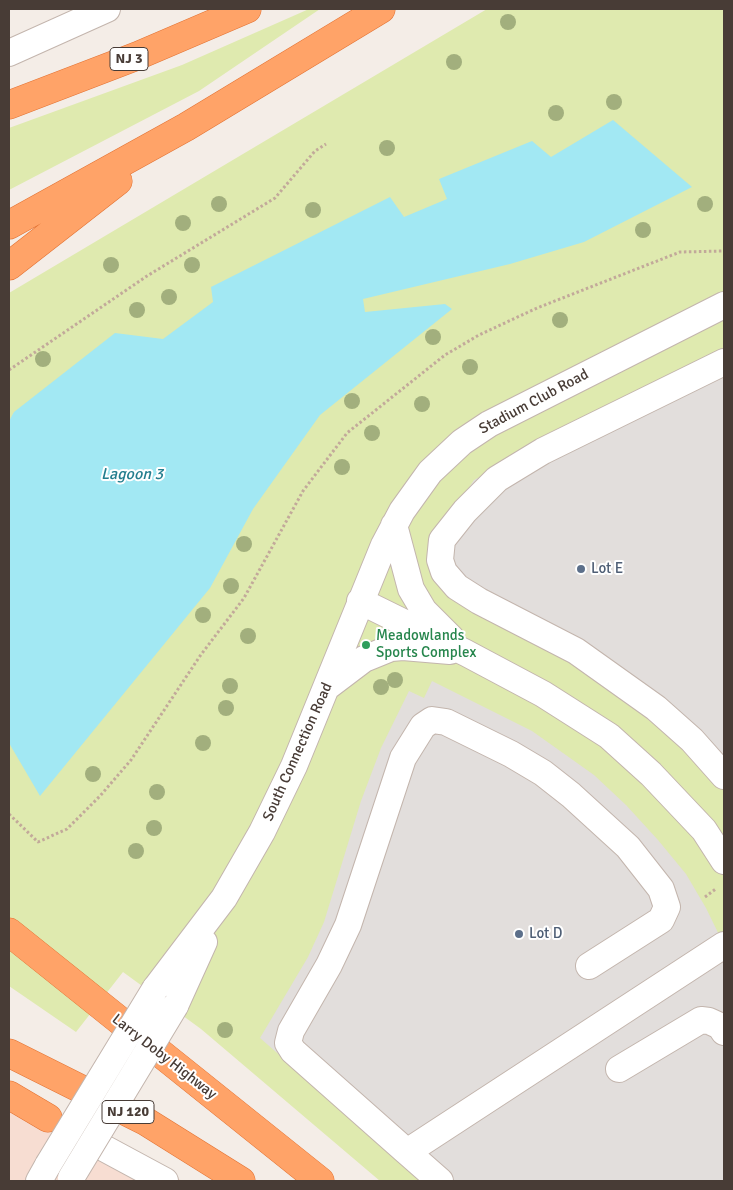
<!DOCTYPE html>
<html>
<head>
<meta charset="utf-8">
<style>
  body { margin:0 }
  #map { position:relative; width:733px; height:1190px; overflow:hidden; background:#f4ede7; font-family:Signika,sans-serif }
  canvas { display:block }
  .frame { position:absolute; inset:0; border:10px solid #483c36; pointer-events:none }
</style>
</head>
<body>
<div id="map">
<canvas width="733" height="1190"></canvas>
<div class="frame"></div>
</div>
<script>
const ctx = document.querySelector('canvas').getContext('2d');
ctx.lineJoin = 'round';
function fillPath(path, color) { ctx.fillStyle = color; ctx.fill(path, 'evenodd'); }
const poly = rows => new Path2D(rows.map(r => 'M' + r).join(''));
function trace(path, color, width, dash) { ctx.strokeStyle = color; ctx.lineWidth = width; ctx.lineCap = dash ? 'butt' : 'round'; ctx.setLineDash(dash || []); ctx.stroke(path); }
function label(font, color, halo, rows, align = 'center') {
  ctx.font = font + ' Signika,sans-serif'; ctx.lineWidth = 4; ctx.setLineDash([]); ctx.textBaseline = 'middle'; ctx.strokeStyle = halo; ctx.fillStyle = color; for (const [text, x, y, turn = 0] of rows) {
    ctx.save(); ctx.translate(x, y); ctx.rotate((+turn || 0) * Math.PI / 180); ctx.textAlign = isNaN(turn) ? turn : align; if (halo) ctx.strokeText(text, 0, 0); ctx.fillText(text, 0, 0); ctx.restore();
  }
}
fillPath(poly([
  [9,1087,157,1164,182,1181,9,1181]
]), '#f7ddd2');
fillPath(poly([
  [309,9,320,9,199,91,9,190,9,128,182,65],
  [487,9,724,9,724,1181,380,1181,201,1029,123,972,76,1032,9,986,9,293]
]), '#dfeaaf');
fillPath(poly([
  [724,352,724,787,707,767,594,676,495,618,430,547,474,480,691,367],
  [432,681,532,731,594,775,626,805,658,840,686,874,706,908,724,945,724,1181,424,1181,260,1038,308,957,324,922,361,801,381,748,409,691,424,698]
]), '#e2dedc');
fillPath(poly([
  [613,120,692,187,584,242,510,264,363,299,365,312,445,304,452,309,320,415,253,509,210,588,40,796,9,743,9,421,14,412,115,333,163,339,213,302,211,287,390,197,404,217,447,199,439,179,532,141,551,157]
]), '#a2e8f3');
const minor = poly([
  [9,53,107,9],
  [724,362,543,451,497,479,465,511,442,540,440,560,444,572,457,587,479,601,576,651,656,708,692,740,724,776],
  [394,525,411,589,424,611,451,638],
  [360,601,466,653,543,694,609,736,651,774,704,830,724,861],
  [327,687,364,659,391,648,403,647,450,651],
  [589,966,661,920,667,907,661,889,628,847,571,795,543,773,511,754,446,722,432,720,423,726,403,758,348,925,329,965,291,1031,288,1043,293,1051,407,1152,724,945],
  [155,989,224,898,262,832,294,766,384,545,402,511,430,472,462,442,489,424,724,305],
  [175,1006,204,942],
  [619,1069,701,1020,709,1021,720,1026,724,1032],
  [74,1132,165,1181],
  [407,1152,440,1181],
  [39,1181,48,1165]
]);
const highway = poly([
  [9,105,137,56,247,9],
  [9,225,186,127,381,9],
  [9,266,118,181],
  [9,932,320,1181],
  [9,1053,145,1121,241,1181],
  [9,1095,48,1118]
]);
trace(minor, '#c3b5ad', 28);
trace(highway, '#e27233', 29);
trace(poly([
  [9,370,147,276,275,198,315,151,326,144],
  [9,814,38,842,67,829,100,796,131,760,200,656,244,598,303,491,347,433,445,355,479,335,537,308,680,252,724,251],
  [705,897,717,888]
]), '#c2a99a', 3, [2.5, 2.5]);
trace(minor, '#fff', 26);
trace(highway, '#ffa368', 28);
const minorBridge = poly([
  [48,1165,155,989],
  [71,1178,175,1006]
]);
trace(minorBridge, '#c3b5ad', 28, []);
trace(minorBridge, '#fff', 26);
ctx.fillStyle = '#a2af7d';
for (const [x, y] of [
  [508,22],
  [454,62],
  [614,102],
  [556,113],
  [387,148],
  [219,204],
  [705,204],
  [313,210],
  [183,223],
  [643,230],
  [111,265],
  [192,265],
  [169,297],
  [137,310],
  [560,320],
  [433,337],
  [43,359],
  [470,367],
  [352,401],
  [422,404],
  [372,433],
  [342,467],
  [244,544],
  [231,586],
  [203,615],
  [248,636],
  [395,680],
  [230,686],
  [381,687],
  [226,708],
  [203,743],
  [93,774],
  [157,792],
  [154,828],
  [136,851],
  [225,1030]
]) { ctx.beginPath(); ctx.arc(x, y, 8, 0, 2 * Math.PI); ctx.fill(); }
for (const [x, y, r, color] of [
  [581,569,5,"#5c6f8a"],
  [366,645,5,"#2e9e5b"],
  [519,934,5,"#5c6f8a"]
]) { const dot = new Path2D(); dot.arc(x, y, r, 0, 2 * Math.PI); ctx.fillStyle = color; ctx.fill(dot); trace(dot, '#fff', 2); }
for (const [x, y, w] of [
  [129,59,38],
  [128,1112,52]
]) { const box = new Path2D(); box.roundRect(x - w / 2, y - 11.5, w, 23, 4); ctx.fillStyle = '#fff'; ctx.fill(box); trace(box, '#483c36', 1); }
label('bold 14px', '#483c36', null, [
  ["NJ 3",129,59],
  ["NJ 120",128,1112]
]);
label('15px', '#483c36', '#fff', [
  ["Stadium Club Road",534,402,-28],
  ["South Connection Road",298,752,-66],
  ["Larry Doby Highway",164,1057,38]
]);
label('15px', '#4e5e75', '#fff', [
  ["Lot E",591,569],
  ["Lot D",529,934]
], 'left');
label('15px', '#27864d', '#fff', [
  ["Meadowlands",376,636],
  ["Sports Complex",376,653]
], 'left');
label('italic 16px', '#247e8e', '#fff', [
  ["Lagoon 3",132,475]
]);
</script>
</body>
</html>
